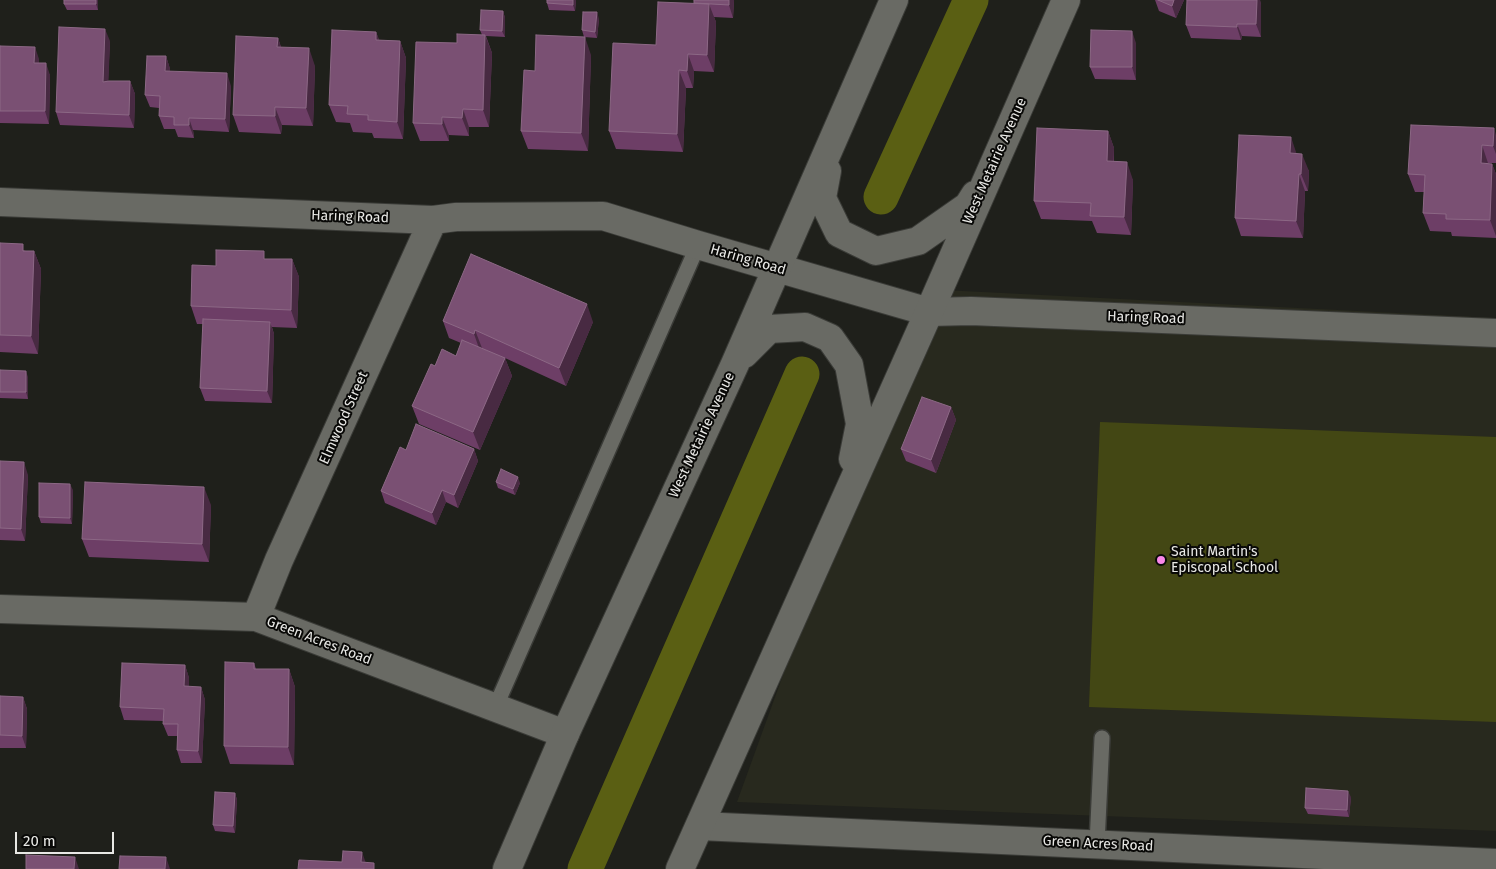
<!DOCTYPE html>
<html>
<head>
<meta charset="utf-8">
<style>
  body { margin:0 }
  #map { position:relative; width:1496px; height:869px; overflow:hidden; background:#1f201b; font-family:"Fira Sans",sans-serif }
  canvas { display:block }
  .scale { position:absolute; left:15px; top:832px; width:99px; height:22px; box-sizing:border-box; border:2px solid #e8e8e5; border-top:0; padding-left:6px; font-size:15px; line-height:18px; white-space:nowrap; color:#e8e8e5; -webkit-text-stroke:4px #090907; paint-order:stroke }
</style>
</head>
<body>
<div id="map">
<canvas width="1496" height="869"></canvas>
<div class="scale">20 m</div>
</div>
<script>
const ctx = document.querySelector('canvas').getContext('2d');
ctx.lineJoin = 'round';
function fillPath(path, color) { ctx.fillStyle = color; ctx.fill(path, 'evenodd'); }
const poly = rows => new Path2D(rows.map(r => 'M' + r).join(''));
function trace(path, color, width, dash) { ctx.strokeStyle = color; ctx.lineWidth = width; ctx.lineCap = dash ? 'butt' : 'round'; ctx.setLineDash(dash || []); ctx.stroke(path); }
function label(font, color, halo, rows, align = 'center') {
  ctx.font = font + ' "Fira Sans",sans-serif'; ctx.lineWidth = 4; ctx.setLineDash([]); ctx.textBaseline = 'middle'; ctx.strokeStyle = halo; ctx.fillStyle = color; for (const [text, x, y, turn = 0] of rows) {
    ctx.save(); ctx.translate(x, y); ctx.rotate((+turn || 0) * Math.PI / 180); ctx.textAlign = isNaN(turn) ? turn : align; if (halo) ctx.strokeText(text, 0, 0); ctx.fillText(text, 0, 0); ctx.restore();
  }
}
fillPath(poly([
  [923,289,1496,318,1496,831,737,802]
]), '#28291e');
fillPath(poly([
  [1100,422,1496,437,1496,722,1089,707]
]), '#434714');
trace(poly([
  [881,197,971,0],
  [585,869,802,374]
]), '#5a5f13', 35);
const service = poly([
  [495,708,698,245],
  [1097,844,1102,738]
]);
const minor = poly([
  [0,202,433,220,456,217,603,216,698,245,929,312,971,311,1496,333],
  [0,609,256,617,565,734],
  [256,617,279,560,433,220],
  [700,826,1496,863]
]);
const secondary = poly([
  [827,171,822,198,839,233,876,251,918,241,968,206,975,195],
  [744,354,769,329,805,327,830,338,849,365,860,424,853,459],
  [507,869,565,734,735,364,894,0],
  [680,869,929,312,1066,0]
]);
trace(service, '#3a3b37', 18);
trace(minor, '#3a3b37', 30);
trace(secondary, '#3a3b37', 30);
trace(service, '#696a64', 15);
trace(minor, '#696a64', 28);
trace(secondary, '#696a64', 28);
fillPath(poly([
  [64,0,98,0,98,10,67,10,64,4],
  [576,0,575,11,549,10,547,3],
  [694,0,734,0,733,18,714,17,716,22,714,72,694,71,693,88,686,88,683,152,616,149,609,131,656,45,694,3],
  [1155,0,1184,0,1176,18,1159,11],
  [1187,0,1260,0,1261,5,1261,37,1242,36,1241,40,1191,38,1186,25],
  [503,11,505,18,505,37,486,36,492,53,489,127,469,127,469,136,449,135,449,141,420,141,413,123,457,43,482,35,480,30],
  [599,19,597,38,584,37,582,30],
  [376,32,379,40,400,41,406,58,403,139,374,138,372,133,353,132,350,123,336,122,329,105],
  [278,38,281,47,315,66,313,126,282,125,281,134,239,132,233,115],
  [110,41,108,81,130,81,135,94,134,128,60,125,56,112],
  [1136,43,1136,80,1095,79,1090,67],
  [0,46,39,59,39,63,50,75,49,124,0,123],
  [591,55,588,151,528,149,521,131,535,71],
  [166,56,170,69,170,71,231,86,229,132,193,130,194,138,178,137,175,129,164,129,159,116,159,108,150,107,145,95],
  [1108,131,1114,148,1114,161,1133,180,1131,235,1097,233,1092,221,1041,219,1034,201],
  [1496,135,1496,163,1488,163,1488,164,1492,164,1496,174,1496,238,1452,236,1451,232,1430,231,1423,213,1424,192,1415,192,1408,174],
  [1296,153,1309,171,1308,191,1305,191,1303,238,1241,236,1235,218],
  [0,243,26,251,34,251,41,269,38,354,0,352],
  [267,259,292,259,299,277,297,328,272,327,274,334,272,403,205,401,200,388,203,324,197,324,191,306,216,266],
  [443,321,593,322,566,386,505,358,512,376,480,450,419,424,412,406,435,366,456,356,461,343,449,338],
  [0,370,28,377,28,399,0,398],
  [951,407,956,420,936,473,906,461,901,449],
  [474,449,478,461,458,508,446,502,436,525,385,503,381,491,406,450],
  [0,461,28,475,25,541,0,540],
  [496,482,520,483,515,495,498,488],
  [73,490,72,524,41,523,39,517],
  [211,505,209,562,89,557,82,539],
  [254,663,256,669,289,669,295,687,294,765,230,764,224,746],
  [185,665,189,678,189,687,201,687,205,700,202,763,181,763,177,750,177,736,168,736,163,724,163,721,124,720,120,707],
  [0,696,23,697,27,709,26,748,0,748],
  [235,793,237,800,235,833,215,831,213,825],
  [1351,797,1349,817,1308,814,1305,808]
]), '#6d3e66');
fillPath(poly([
  [96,0,98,0,98,10,96,4],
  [573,0,576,0,575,11,573,5],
  [729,0,734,0,733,18,729,5],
  [1174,0,1184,0,1176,18,1172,6],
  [1257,0,1260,0,1261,5,1261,37,1256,24],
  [709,4,716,22,714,72,707,55],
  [503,11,505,18,505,37,502,31],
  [597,12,599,19,597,38,595,32],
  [1237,24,1242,36,1241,40,1237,27],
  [105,29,110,41,108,94,103,82],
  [1132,31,1136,43,1136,80,1132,67],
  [376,32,383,49,376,40],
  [485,35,492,53,489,127,483,110],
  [585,37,591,55,588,151,581,133],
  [278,38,284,56,277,47],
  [400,41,406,58,403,139,397,122],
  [35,47,39,59,39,75,34,63],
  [309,48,315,66,313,126,306,108],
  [688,54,694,71,693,88,687,71],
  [166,56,170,69,170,83,165,71],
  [46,63,50,75,49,124,45,111],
  [679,70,686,88,683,152,677,134],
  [227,73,231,86,229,132,225,119],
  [130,81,135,94,134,128,129,115],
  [275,107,282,125,281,134,275,116],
  [463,109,469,127,469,136,462,118],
  [442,117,449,135,449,141,442,124],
  [189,118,193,130,194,138,189,125],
  [1494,128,1496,135,1496,154,1493,146],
  [1108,131,1114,148,1113,179,1107,161],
  [1291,137,1297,155,1290,153],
  [1482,145,1488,163,1488,181,1481,163],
  [1302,154,1309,171,1308,191,1301,174],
  [1127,162,1133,180,1131,235,1124,217],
  [1492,164,1496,174,1496,236,1490,220],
  [1299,174,1305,191,1303,238,1296,221],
  [34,251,41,269,38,354,31,336],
  [292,259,299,277,297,328,291,310],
  [587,304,593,322,566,386,559,368],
  [270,322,274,334,272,403,267,391],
  [475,330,482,348,480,351,474,334],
  [505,358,512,376,480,450,473,432],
  [26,371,28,377,28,399,26,392],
  [951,407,956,420,936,473,931,460],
  [474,449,478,461,458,508,454,495],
  [24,462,28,475,25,541,21,529],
  [518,477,520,483,515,495,513,489],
  [70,484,73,490,72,524,70,518],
  [204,487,211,505,209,562,202,544],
  [442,490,446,502,436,525,432,513],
  [185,665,189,678,189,699,184,686],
  [289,669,295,687,294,765,288,747],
  [201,687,205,700,202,763,198,751],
  [23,697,27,709,26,748,22,736],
  [1348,791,1351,797,1349,817,1347,810],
  [235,793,237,800,235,833,233,826],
  [362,852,368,869,361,862],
  [75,857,79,869,74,869],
  [166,857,170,869,165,869]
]), '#482a42');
const building = poly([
  [64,0,96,0,96,4,64,4,64,0],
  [547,0,573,0,573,5,547,3,547,0],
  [694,0,729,0,729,5,694,3,694,0],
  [1158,0,1174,0,1172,6,1158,0],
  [1187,0,1257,0,1256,24,1237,24,1237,27,1186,25,1187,0],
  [658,2,709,4,707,55,688,54,687,71,679,70,677,134,609,131,613,43,656,45,658,2],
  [481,10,503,11,502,31,480,30,481,10],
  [583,12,597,12,595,32,582,30,583,12],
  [59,27,105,29,103,82,109,81,130,81,129,115,56,112,59,27],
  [332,30,376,32,376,40,400,41,397,122,368,120,368,115,347,114,348,106,329,105,332,30],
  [1091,30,1132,31,1132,67,1090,67,1091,30],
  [457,34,485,35,483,110,463,109,462,118,442,117,442,124,413,123,416,42,457,43,457,34],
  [536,35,585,37,581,133,521,131,524,70,535,71,536,35],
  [236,36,278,38,277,47,309,48,306,108,275,107,275,116,233,115,236,36],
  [0,46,35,47,34,63,46,63,45,111,0,111,0,46],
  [147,56,166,56,165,71,227,73,225,119,189,118,189,125,174,125,174,117,159,116,160,96,145,95,147,56],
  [1411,125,1494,128,1493,146,1482,145,1481,163,1492,164,1490,220,1446,219,1446,214,1423,213,1425,175,1408,174,1411,125],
  [1037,128,1108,131,1107,161,1127,162,1124,217,1090,216,1091,203,1034,201,1037,128],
  [1239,135,1291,137,1290,153,1302,154,1301,174,1299,174,1296,221,1235,218,1239,135],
  [0,243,23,244,23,251,34,251,31,336,0,335,0,243],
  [216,250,264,251,264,259,292,259,291,310,191,306,192,265,216,266,216,250],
  [471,254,587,304,559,368,475,330,474,334,443,321,471,254],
  [203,319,270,322,267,391,200,388,203,319],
  [462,340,505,358,473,432,412,406,431,364,435,366,442,349,456,356,462,340],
  [0,370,26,371,26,392,0,392,0,370],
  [922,397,951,407,931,460,901,449,922,397],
  [416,424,474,449,454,495,442,490,432,513,381,491,400,447,406,450,416,424],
  [0,461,24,462,21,529,0,528,0,461],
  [501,469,518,477,513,489,496,482,501,469],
  [85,482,204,487,202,544,82,539,85,482],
  [39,483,70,484,70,518,39,517,39,483],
  [225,662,254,663,254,669,289,669,288,747,224,746,225,662],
  [122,663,185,665,184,686,201,687,198,751,177,750,178,724,163,724,164,709,120,707,122,663],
  [0,696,23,697,22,736,0,735,0,696],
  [1306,788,1348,791,1347,810,1305,808,1306,788],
  [215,792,235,793,233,826,213,825,215,792],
  [343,851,362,852,361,862,374,863,374,869,298,869,299,860,342,862,343,851],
  [26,855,75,857,74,869,26,869,26,855],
  [120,856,166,857,165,869,119,869,120,856]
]);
fillPath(building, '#7a5073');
trace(building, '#8c6885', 1);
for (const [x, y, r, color] of [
  [1161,560,5,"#f987e8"]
]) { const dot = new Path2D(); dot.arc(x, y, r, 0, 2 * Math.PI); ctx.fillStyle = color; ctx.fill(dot); trace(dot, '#090907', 2); }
label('14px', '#e8e8e5', '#090907', [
  ["West Metairie Avenue",995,161,-66],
  ["Haring Road",350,217,2],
  ["Haring Road",748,260,16],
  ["Haring Road",1146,318,2],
  ["Elmwood Street",344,418,-66],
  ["West Metairie Avenue",702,435,-65],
  ["Green Acres Road",319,641,21],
  ["Green Acres Road",1098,844,3]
]);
label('14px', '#e8e8e5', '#090907', [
  ["Saint Martin's",1171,552],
  ["Episcopal School",1171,568]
], 'left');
</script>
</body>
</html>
